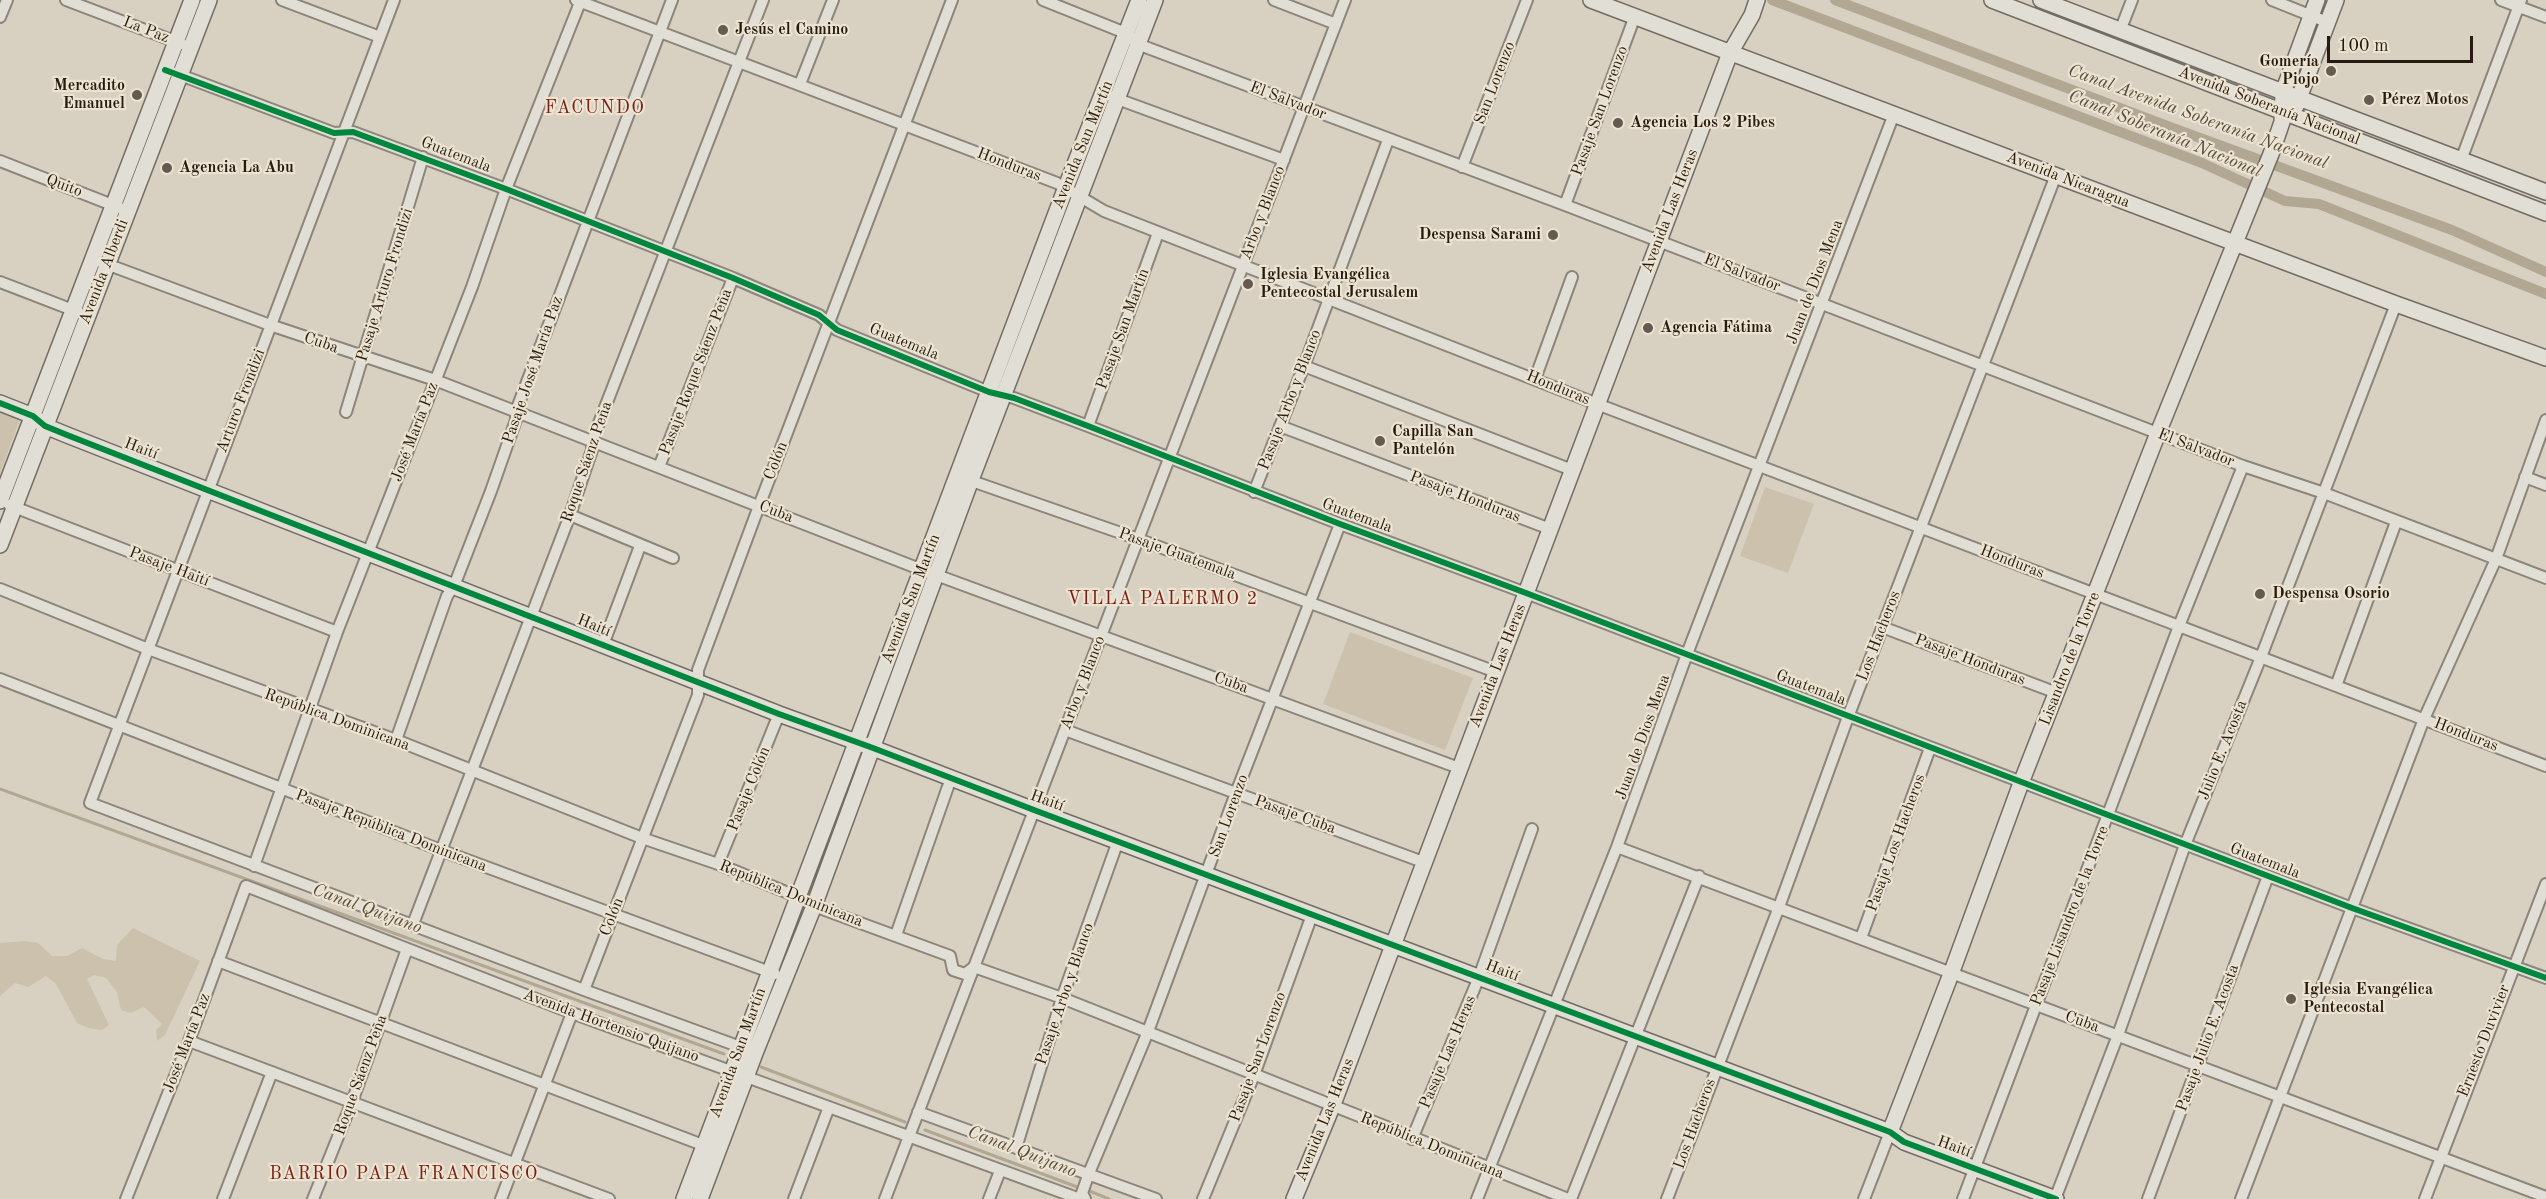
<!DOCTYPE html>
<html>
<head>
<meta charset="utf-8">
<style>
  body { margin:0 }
  #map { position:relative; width:2546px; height:1199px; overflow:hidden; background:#d8d0c1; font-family:"Old Standard TT",serif }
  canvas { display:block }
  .scale { position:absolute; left:2327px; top:36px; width:146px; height:27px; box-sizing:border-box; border:3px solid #261a11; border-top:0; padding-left:8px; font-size:18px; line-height:21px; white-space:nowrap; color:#261a11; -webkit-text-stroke:4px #ece3d0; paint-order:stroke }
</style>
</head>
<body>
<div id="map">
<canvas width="2546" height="1199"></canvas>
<div class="scale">100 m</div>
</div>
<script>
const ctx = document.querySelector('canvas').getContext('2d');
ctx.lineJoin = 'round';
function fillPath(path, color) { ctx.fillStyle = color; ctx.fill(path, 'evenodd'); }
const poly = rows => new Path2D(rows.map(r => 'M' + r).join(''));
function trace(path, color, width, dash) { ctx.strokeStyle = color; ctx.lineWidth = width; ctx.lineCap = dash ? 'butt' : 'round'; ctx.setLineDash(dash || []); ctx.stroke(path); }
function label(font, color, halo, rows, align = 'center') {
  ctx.font = font + ' "Old Standard TT",serif'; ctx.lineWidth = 4.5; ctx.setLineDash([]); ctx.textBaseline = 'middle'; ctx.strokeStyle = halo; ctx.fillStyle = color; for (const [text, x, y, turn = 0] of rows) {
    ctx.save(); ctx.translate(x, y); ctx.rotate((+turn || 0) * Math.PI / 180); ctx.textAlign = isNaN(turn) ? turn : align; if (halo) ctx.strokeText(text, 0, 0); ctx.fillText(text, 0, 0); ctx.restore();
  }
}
fillPath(poly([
  [0,412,20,419,0,474],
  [1765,487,1814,504,1788,573,1740,556],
  [1350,632,1473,678,1445,750,1323,704],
  [133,928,200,961,165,1035,157,1041,156,1030,162,1024,144,1007,130,1013,121,1010,117,992,106,978,94,975,87,979,109,1025,102,1030,88,1028,77,1023,56,984,46,976,28,987,15,983,0,996,0,943,25,941,38,943,52,956,67,956,82,948,103,959,116,961,117,945]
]), '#ccc1ac');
trace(poly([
  [0,789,724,1054],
  [761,1067,905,1122],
  [925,1130,1080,1188],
  [1087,1190,1109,1199]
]), '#b2a793', 3);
trace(poly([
  [1772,0,2202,163,2285,201,2319,204,2546,294],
  [1835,0,2170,127,2452,230,2546,272]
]), '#b2a793', 10);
const street = poly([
  [66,0,182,44],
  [282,0,380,37],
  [394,0,90,803,584,990,746,1049],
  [576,0,1057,183,1104,211,1597,404,2546,766],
  [1043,0,1128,34,1138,44,1148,48,1565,205,2243,466,2324,493,2546,578],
  [1274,0,1336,24],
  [2272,0,2327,22],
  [2501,0,2546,17],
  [0,17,7,0],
  [2120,31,2132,0],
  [175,73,334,133,353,132,506,189,733,278,819,315,837,330,989,392,1014,398,1088,426,1340,524,1526,593,2352,908,2546,978],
  [800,84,833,0],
  [1112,97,1284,160],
  [2461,160,2521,0],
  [0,161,120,208],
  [1462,167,1527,0],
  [1565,205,1635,16],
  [101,262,270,325,435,380,912,566,1459,768],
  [0,282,78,312],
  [1304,366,1572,470],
  [1535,379,1572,277],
  [346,412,423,157],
  [1088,426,1158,233],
  [1280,426,1550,529],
  [659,467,733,278],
  [2525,477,2546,485],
  [966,479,1138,539,1496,672],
  [1254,492,1304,366,1388,140],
  [9,505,337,632],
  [570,515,673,558],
  [0,589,148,649,396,740,642,838,718,864,798,897,814,906,950,956,953,970,965,974,974,967,1062,998,1568,1199],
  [1882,627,2057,693],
  [603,645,640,546],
  [0,679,443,851,775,974],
  [2336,686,2396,522],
  [1065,730,1423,862],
  [396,740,447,596,454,586,491,491,516,420,516,411,672,0],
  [1617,847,2546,1197],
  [718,864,779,714],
  [254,866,337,632,472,287,506,189,581,0],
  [413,924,570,515,592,450,592,441,763,0],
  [896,935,951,778],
  [1861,938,1930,748],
  [218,961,708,1147],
  [584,990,698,695,698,670,759,506,952,0],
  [189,1041,609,1199],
  [918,1112,1156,1199],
  [1412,1139,1479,977,1532,829],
  [1016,1148,1062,998,1118,841],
  [126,1199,189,1041,246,886,572,1013,1080,1199],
  [223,1199,272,1072],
  [313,1199,352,1102,407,949],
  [501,1199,572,1013],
  [794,1199,829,1107],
  [885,1199,1345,0],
  [989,1199,1000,1171],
  [1085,1199,1082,1193,1089,1173,1147,1034,1236,793,1340,524],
  [1203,1199,1254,1075,1312,915],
  [1477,1199,1617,847,1687,654,1894,114],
  [1571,1199,1699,876],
  [1667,1199,1779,907,1848,717,2056,175],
  [1864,1199,1890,1132],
  [1963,1199,2179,626,2243,466],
  [2055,1199,2118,1035,2185,845,2261,657,2396,304],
  [2148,1199,2268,876],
  [2241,1199,2424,719,2496,559,2546,420],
  [2425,1199,2546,884]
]);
const secondary = poly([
  [1591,0,2396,304,2546,358],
  [1992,0,2546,213],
  [2041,0,2546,192],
  [2296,106,2336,0],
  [0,403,33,416,45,426,67,435,779,714,873,748,1034,810,1890,1132,1904,1142,2056,1199],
  [0,501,192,0],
  [0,545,209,0],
  [1890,1132,1951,974,2021,783,2158,433,2271,154,2282,122,2283,92,2317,0],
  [684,1199,1066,187,1139,0],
  [700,1199,755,1053,814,906,971,480,1155,0],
  [1294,1199,1332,1107,1730,53,1752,15,1757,0]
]);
trace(street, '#8b857c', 14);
trace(secondary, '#726c64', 18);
trace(street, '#e1ded5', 10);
trace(secondary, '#e1ded5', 15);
trace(poly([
  [165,70,334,133,353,132,506,189,733,278,819,315,837,330,989,392,1014,398,1088,426,1340,524,1526,593,2352,908,2546,978],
  [0,403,33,416,45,426,67,435,779,714,873,748,1034,810,1890,1132,1904,1142,2056,1199]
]), '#00873e', 6);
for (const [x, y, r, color] of [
  [723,30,6,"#645a4f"],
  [2331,71,6,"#645a4f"],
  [137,95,6,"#645a4f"],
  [2369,100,6,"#645a4f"],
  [1618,123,6,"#645a4f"],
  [167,168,6,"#645a4f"],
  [1553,235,6,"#645a4f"],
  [1248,284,6,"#645a4f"],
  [1648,328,6,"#645a4f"],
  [1380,441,6,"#645a4f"],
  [2260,594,6,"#645a4f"],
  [2291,999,6,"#645a4f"]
]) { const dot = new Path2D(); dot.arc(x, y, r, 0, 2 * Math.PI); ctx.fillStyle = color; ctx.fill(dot); trace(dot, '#ece3d0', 2); }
label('16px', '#261a11', '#ece3d0', [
  ["La Paz",146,30,21],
  ["San Lorenzo",1495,83,-69],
  ["El Salvador",1288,101,21],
  ["Avenida Soberanía Nacional",2269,106,21],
  ["Pasaje San Lorenzo",1600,111,-70],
  ["Avenida San Martín",1083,145,-68],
  ["Guatemala",456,155,21],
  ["Honduras",1009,165,21],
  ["Avenida Nicaragua",2068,180,21],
  ["Quito",64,186,21],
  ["Avenida Las Heras",1670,211,-69],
  ["Arbo y Blanco",1263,213,-69],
  ["Avenida Alberdi",104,272,-69],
  ["El Salvador",1742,273,21],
  ["Juan de Dios Mena",1815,282,-69],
  ["Pasaje Arturo Frondizi",385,285,-73],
  ["Pasaje San Martín",1123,329,-70],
  ["Guatemala",904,342,22],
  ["Cuba",321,343,19],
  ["Pasaje José María Paz",533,370,-71],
  ["Pasaje Roque Sáenz Peña",696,372,-69],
  ["Honduras",1558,388,22],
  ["Pasaje Arbo y Blanco",1290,400,-69],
  ["Arturo Frondizi",241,401,-69],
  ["José María Paz",415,432,-69],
  ["El Salvador",2196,448,21],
  ["Haití",141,449,21],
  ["Colón",776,461,-69],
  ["Roque Sáenz Peña",587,462,-71],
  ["Pasaje Honduras",1465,497,21],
  ["Cuba",776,512,21],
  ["Guatemala",1357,516,20],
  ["Pasaje Guatemala",1177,554,20],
  ["Honduras",2012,562,21],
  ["Pasaje Haití",169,567,21],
  ["Avenida San Martín",911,599,-69],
  ["Haití",594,626,22],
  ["Los Hacheros",1879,636,-69],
  ["Lisandro de la Torre",2070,659,-69],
  ["Pasaje Honduras",1970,660,21],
  ["Avenida Las Heras",1498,666,-69],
  ["Arbo y Blanco",1083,683,-69],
  ["Cuba",1231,683,20],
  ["Guatemala",1811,688,21],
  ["República Dominicana",337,720,20],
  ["Honduras",2466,735,21],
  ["Juan de Dios Mena",1643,737,-70],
  ["Julio E. Acosta",2223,750,-68],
  ["Pasaje Colón",749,789,-68],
  ["Haití",1047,801,20],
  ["Pasaje Cuba",1295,815,20],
  ["San Lorenzo",1229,816,-70],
  ["Pasaje República Dominicana",391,831,21],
  ["Pasaje Los Hacheros",1896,843,-70],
  ["Guatemala",2265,861,21],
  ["República Dominicana",791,894,22],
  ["Pasaje Lisandro de la Torre",2070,916,-69],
  ["Colón",612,917,-69],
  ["Haití",1502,971,21],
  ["Pasaje Arbo y Blanco",1065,994,-71],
  ["Cuba",2082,1022,20],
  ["Avenida Hortensio Quijano",611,1026,20],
  ["Pasaje Julio E. Acosta",2208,1038,-70],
  ["Ernesto Duvivier",2484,1041,-69],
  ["José María Paz",187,1043,-69],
  ["Pasaje Las Heras",1448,1052,-67],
  ["Avenida San Martín",738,1053,-70],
  ["Pasaje San Lorenzo",1258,1057,-70],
  ["Roque Sáenz Peña",361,1075,-70],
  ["Avenida Las Heras",1325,1120,-68],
  ["Los Hacheros",1695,1124,-70],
  ["República Dominicana",1432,1146,22],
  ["Haití",1954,1147,20]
]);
label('bold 16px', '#261a11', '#ece3d0', [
  ["Jesús el Camino",735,30],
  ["Gomería",2319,62,"right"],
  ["Piojo",2319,80,"right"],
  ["Mercadito",125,86,"right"],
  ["Emanuel",125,104,"right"],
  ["Pérez Motos",2381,100],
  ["Agencia Los 2 Pibes",1630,123],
  ["Agencia La Abu",179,168],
  ["Despensa Sarami",1541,235,"right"],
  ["Iglesia Evangélica",1260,275],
  ["Pentecostal Jerusalem",1260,293],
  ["Agencia Fátima",1660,328],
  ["Capilla San",1392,432],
  ["Pantelón",1392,450],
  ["Despensa Osorio",2272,594],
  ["Iglesia Evangélica",2303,990],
  ["Pentecostal",2303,1008]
], 'left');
ctx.letterSpacing = '1.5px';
label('18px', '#7a1f14', '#ece3d0', [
  ["FACUNDO",595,108],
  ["VILLA PALERMO 2",1163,599],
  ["BARRIO PAPA FRANCISCO",404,1174]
]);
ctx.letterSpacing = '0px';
label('italic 18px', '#584b3d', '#ece3d0', [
  ["Canal Avenida Soberanía Nacional",2198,117,20],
  ["Canal Soberanía Nacional",2165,134,22],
  ["Canal Quijano",367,909,20],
  ["Canal Quijano",1022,1152,21]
]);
</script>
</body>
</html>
